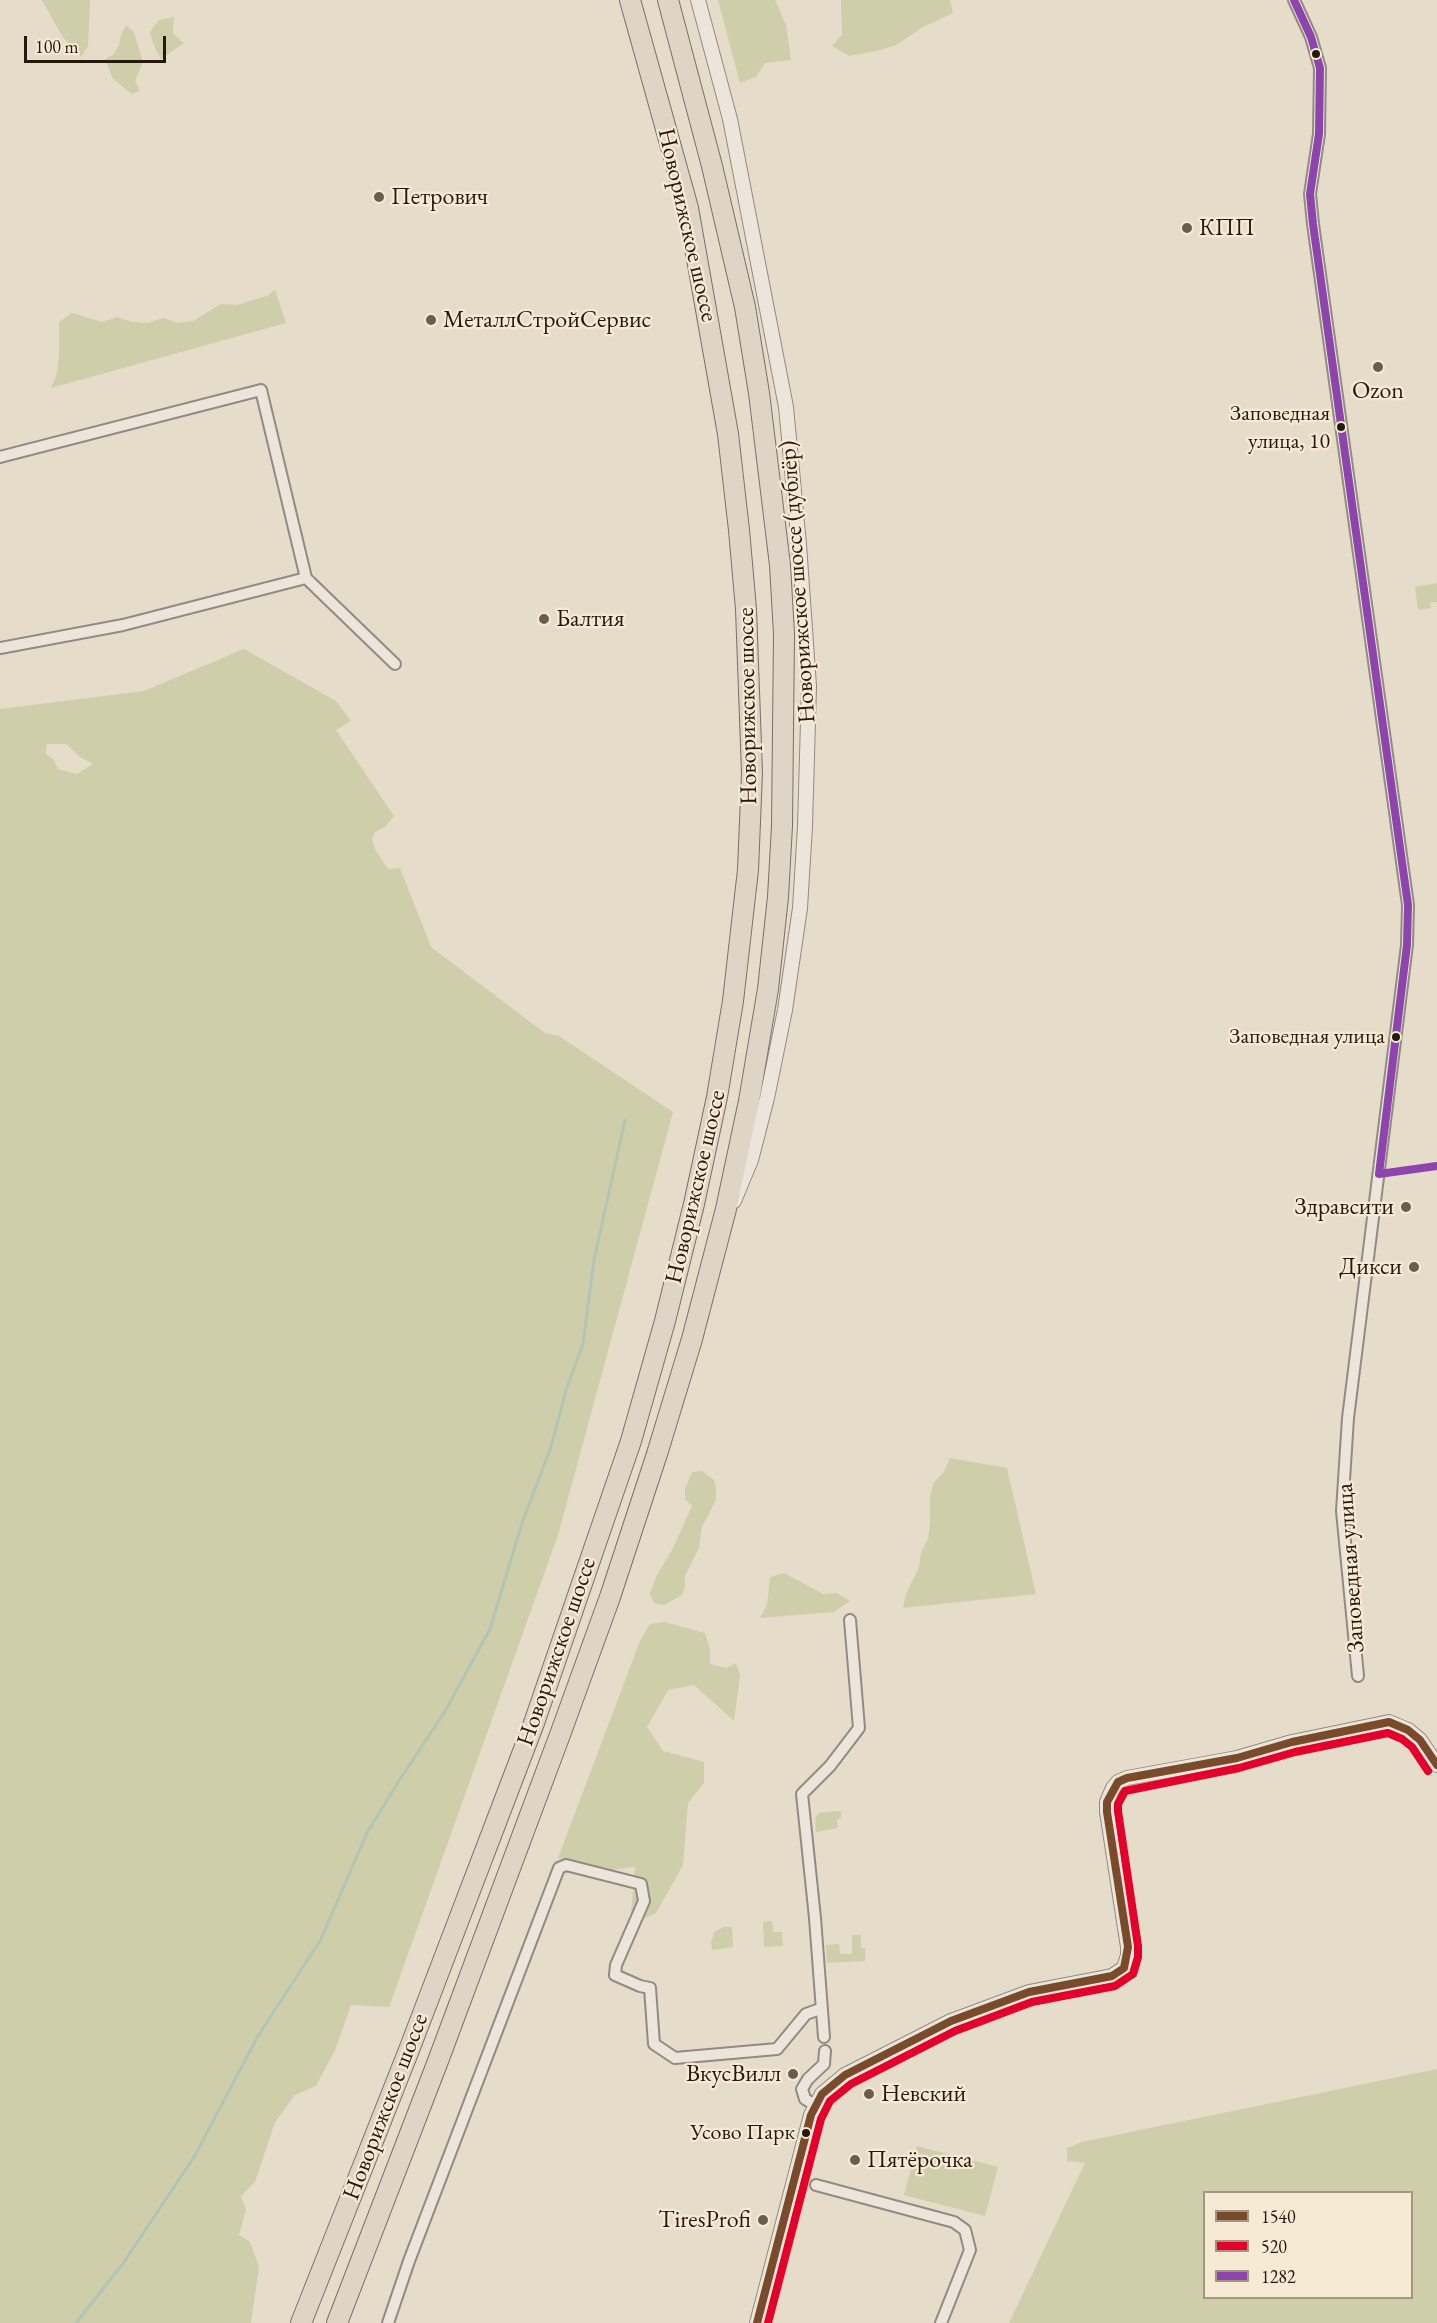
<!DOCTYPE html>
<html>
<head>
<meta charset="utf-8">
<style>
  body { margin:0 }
  #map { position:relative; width:1437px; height:2323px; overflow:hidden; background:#e6dcca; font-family:"EB Garamond",serif }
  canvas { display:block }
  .legend { position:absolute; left:1203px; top:2191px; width:210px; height:108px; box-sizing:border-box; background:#f7ead4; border:2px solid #a39684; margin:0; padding:8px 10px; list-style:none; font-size:18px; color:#25190c }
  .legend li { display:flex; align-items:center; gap:12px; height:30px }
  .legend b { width:30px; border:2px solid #a39684 }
  .scale { position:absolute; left:24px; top:36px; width:142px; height:27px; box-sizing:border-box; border:3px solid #25190c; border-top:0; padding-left:8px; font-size:18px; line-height:21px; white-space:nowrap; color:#25190c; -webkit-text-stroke:4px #f7ead4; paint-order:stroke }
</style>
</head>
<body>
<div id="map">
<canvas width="1437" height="2323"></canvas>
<ul class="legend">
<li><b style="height:8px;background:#7a4b2a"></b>1540</li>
<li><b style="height:8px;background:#e4002b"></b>520</li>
<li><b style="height:8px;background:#8e44ad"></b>1282</li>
</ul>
<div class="scale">100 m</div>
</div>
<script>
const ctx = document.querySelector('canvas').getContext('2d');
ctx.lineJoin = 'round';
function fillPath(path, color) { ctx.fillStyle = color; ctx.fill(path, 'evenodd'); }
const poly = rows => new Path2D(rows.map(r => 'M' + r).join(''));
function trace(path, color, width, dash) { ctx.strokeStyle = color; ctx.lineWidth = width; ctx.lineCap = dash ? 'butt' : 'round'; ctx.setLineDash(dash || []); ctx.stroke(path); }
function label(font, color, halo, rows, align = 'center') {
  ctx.font = font + ' "EB Garamond",serif'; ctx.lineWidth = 4.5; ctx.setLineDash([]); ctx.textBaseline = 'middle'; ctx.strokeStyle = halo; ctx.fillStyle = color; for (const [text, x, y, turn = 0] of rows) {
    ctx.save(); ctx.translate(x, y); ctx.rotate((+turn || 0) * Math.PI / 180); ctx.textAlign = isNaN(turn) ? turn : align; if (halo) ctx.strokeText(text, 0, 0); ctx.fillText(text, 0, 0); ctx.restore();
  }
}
fillPath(poly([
  [42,0,90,0,88,46,81,57,62,36],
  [718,0,775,0,786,25,791,60,765,63,756,77,740,83],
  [841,0,950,0,953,13,923,27,896,45,880,50,849,56,832,46,842,35],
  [174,17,173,33,184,43,161,59,154,46,150,32,159,20],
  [126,25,134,32,143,62,135,81,140,91,132,94,113,79,105,59,114,54,119,45,121,35],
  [275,290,286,323,51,388,57,373,59,357,59,322,72,313,102,322,117,317,132,322,148,323,163,318,178,323,193,321,221,304,237,305,267,296],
  [1437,583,1437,602,1430,603,1431,608,1418,610,1415,587],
  [244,649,336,701,351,721,336,730,394,816,385,827,375,832,372,839,376,851,388,869,400,868,431,947,545,1033,559,1036,673,1112,558,1535,389,2007,351,2005,336,2048,316,2086,295,2095,275,2122,255,2182,241,2196,246,2210,239,2235,250,2242,259,2267,251,2323,0,2323,0,709,144,691],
  [47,744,66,744,80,757,93,764,77,774,58,769,54,760,46,754],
  [950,1458,1007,1468,1036,1594,903,1608,906,1594,919,1567,921,1553,928,1539,930,1525,930,1496,934,1482,944,1472],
  [702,1471,714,1480,716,1490,716,1500,702,1527,699,1548,685,1576,685,1586,682,1595,664,1605,654,1603,650,1594,656,1577,672,1550,692,1506,685,1499,685,1489,692,1472],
  [784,1573,823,1594,837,1593,850,1601,834,1612,760,1618,767,1605,770,1577],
  [665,1622,705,1633,710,1650,710,1664,727,1668,736,1663,740,1675,734,1721,694,1685,668,1690,647,1727,663,1751,704,1762,704,1783,688,1803,683,1865,656,1913,630,1925,635,1867,603,1871,558,1858,640,1641,650,1624],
  [841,1811,841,1818,837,1820,838,1828,816,1832,815,1818,819,1813],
  [772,1921,773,1932,782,1932,783,1946,764,1947,763,1922],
  [724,1927,732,1927,733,1947,712,1950,711,1943,714,1932],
  [852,1935,861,1935,861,1948,865,1948,865,1961,827,1963,826,1945,839,1944,840,1954,852,1954],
  [1437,2069,1437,2323,1009,2323,1085,2163,1067,2161,1067,2148,1082,2142],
  [1412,2192,1412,2298,1204,2298,1204,2192],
  [917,2146,998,2167,985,2216,904,2195]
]), '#ceceab');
trace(poly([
  [76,2323,122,2265,194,2157,258,2036,321,1939,367,1833,397,1784,444,1713,490,1629,522,1523,551,1447,566,1390,583,1344,594,1260,625,1120]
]), '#b2c6b6', 3);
const minor = poly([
  [1294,0,1311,37,1320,68,1319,134,1310,194,1313,224,1408,905,1407,945,1348,1418,1342,1511,1358,1676],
  [0,457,261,390,306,578],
  [0,648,123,625,306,578,395,664],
  [824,2037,815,1918,802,1794,830,1766,859,1728,850,1620],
  [815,2105,805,2099,802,2089,808,2079,824,2064,825,2051],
  [816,2185,954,2222,965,2230,970,2250,941,2323],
  [388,2323,409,2261,559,1868,566,1865,641,1884,644,1901,616,1965,615,1975,640,1986,650,1988,654,2044,675,2058,777,2049,806,2014,820,2009]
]);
const tertiary = poly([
  [698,0,730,119,786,407,799,544,809,686,805,826,800,908,785,1010,767,1098,751,1160,734,1201],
  [757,2323,811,2115,822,2094,845,2075,951,2021,1029,1992,1112,1976,1124,1968,1128,1955,1128,1947,1107,1812,1107,1802,1113,1788,1118,1782,1127,1778,1237,1758,1292,1742,1389,1722,1408,1730,1420,1740,1437,1765]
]);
const motorway = poly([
  [301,2323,409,2050,534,1723,631,1441,665,1321,694,1204,717,1097,733,1001,748,870,752,773,746,609,739,530,728,434,688,208,630,0],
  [337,2323,438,2061,561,1732,610,1597,657,1454,692,1339,726,1209,749,1101,768,989,778,897,782,826,784,634,780,565,759,393,745,307,712,166,668,0]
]);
trace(minor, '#928b7f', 14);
trace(tertiary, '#928b7f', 16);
trace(motorway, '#777166', 22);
trace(minor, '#ebe5dc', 10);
trace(tertiary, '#ebe5dc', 14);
trace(motorway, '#ded5c7', 20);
trace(poly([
  [757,2323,811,2115,822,2094,845,2075,951,2021,1029,1992,1112,1976,1124,1968,1128,1947,1107,1812,1107,1802,1118,1782,1127,1778,1237,1758,1292,1742,1389,1722,1408,1730,1420,1740,1437,1765]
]), '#7a4b2a', 8);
trace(poly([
  [768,2323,821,2119,830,2101,851,2084,955,2031,1032,2002,1115,1986,1133,1974,1138,1957,1138,1946,1118,1811,1118,1804,1125,1791,1239,1768,1295,1752,1388,1733,1402,1739,1412,1747,1428,1771]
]), '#e4002b', 8);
trace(poly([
  [1294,0,1311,37,1320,68,1319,134,1310,194,1313,224,1408,905,1407,945,1379,1174,1437,1166]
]), '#8e44ad', 8);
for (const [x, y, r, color] of [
  [1316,54,5,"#25190c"],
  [379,197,6,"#695d4e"],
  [1187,228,6,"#695d4e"],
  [431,320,6,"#695d4e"],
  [1378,367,6,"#695d4e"],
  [1341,427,5,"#25190c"],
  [544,619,6,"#695d4e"],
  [1396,1037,5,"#25190c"],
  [1406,1207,6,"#695d4e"],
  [1414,1267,6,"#695d4e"],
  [793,2074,6,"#695d4e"],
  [869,2094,6,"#695d4e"],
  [806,2133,5,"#25190c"],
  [855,2160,6,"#695d4e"],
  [763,2220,6,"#695d4e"]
]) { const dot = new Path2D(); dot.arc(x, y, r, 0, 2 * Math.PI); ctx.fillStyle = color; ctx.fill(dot); trace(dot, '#f7ead4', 2); }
label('22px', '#25190c', '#f7ead4', [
  ["Заповедная",1330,414],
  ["улица, 10",1330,442],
  ["Заповедная улица",1385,1037],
  ["Усово Парк",795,2133]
], 'right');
label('24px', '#25190c', '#f7ead4', [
  ["Петрович",391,197],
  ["КПП",1199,228],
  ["МеталлСтройСервис",443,320],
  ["Ozon",1378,391,"center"],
  ["Балтия",556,619],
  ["Здравсити",1394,1207,"right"],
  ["Дикси",1402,1267,"right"],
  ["ВкусВилл",781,2074,"right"],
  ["Невский",881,2094],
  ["Пятёрочка",867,2160],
  ["TiresProfi",751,2220,"right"]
], 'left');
label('24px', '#25190c', '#f7ead4', [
  ["Новорижское шоссе",687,225,77],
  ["Новорижское шоссе (дублёр)",798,582,-94],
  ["Новорижское шоссе",748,706,-91],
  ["Новорижское шоссе",696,1187,-77],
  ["Заповедная улица",1351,1568,-94],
  ["Новорижское шоссе",557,1652,-71],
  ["Новорижское шоссе",386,2107,-69]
]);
</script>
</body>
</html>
